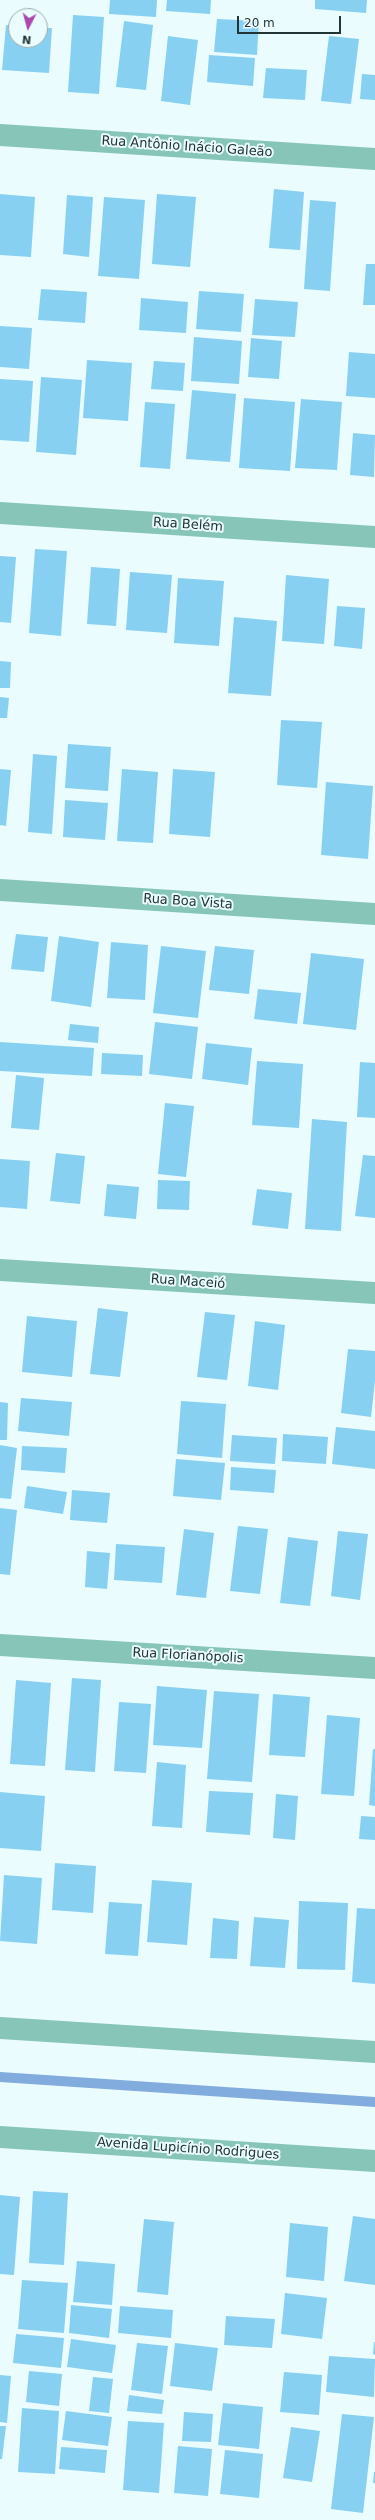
<!DOCTYPE html>
<html>
<head>
<meta charset="utf-8">
<style>
  body { margin:0 }
  #map { position:relative; width:375px; height:2520px; overflow:hidden; background:#eafcfe; font-family:"DejaVu Sans",sans-serif }
  canvas { display:block }
  .north { position:absolute; left:8px; top:8px; width:40px; height:40px; box-sizing:border-box; background:#eafcfe; border:1px solid #9aacae; border-radius:50%; rotate:186deg; font-size:11px; font-weight:700; line-height:16px; text-align:center; color:#223436 }
  .north::after { content:''; display:block; margin:auto; width:14px; height:18px; background:#ab48af; clip-path:polygon(50% 0,100% 100%,50% 72%,0 100%) }
  .scale { position:absolute; left:237px; top:16px; width:104px; height:18px; box-sizing:border-box; border:2px solid #223436; border-top:0; padding-left:5px; font-size:12px; line-height:14px; white-space:nowrap; color:#223436; -webkit-text-stroke:3px #eafcfe; paint-order:stroke }
</style>
</head>
<body>
<div id="map">
<canvas width="375" height="2520"></canvas>
<div class="north">N</div>
<div class="scale">20 m</div>
</div>
<script>
const ctx = document.querySelector('canvas').getContext('2d');
ctx.lineJoin = 'round';
const poly = rows => new Path2D(rows.map(r => 'M' + r).join(''));
function trace(path, color, width, dash) { ctx.strokeStyle = color; ctx.lineWidth = width; ctx.lineCap = dash ? 'butt' : 'round'; ctx.setLineDash(dash || []); ctx.stroke(path); }
function fillPath(path, color) { ctx.fillStyle = color; ctx.fill(path, 'evenodd'); }
function label(font, color, halo, rows, align = 'center') {
  ctx.font = font + ' "DejaVu Sans",sans-serif'; ctx.lineWidth = 4; ctx.setLineDash([]); ctx.textBaseline = 'middle'; ctx.strokeStyle = halo; ctx.fillStyle = color; for (const [text, x, y, turn = 0] of rows) {
    ctx.save(); ctx.translate(x, y); ctx.rotate((+turn || 0) * Math.PI / 180); ctx.textAlign = isNaN(turn) ? turn : align; if (halo) ctx.strokeText(text, 0, 0); ctx.fillText(text, 0, 0); ctx.restore();
  }
}
trace(poly([
  [0,2077,375,2102]
]), '#82abde', 10);
fillPath(poly([
  [110,0,157,0,156,17,109,14],
  [167,0,211,0,210,14,166,11],
  [315,0,367,0,366,13,315,9],
  [73,15,104,17,99,94,68,92],
  [217,19,259,21,257,55,214,52],
  [124,21,153,25,146,90,116,87],
  [6,25,16,26,16,40,40,40,40,28,52,28,49,73,2,70],
  [168,36,198,40,190,105,161,101],
  [329,36,359,39,351,104,321,101],
  [209,55,255,58,253,86,207,82],
  [266,68,307,70,305,100,263,98],
  [362,74,375,75,375,100,360,99],
  [274,189,304,192,300,250,269,248],
  [0,194,35,197,31,257,0,255],
  [157,194,196,197,190,267,152,264],
  [67,195,93,197,89,257,63,254],
  [104,197,145,200,139,279,98,276],
  [310,200,336,202,330,291,304,289],
  [366,264,375,264,375,305,363,305],
  [41,289,87,292,85,323,38,320],
  [199,291,244,294,241,332,196,329],
  [141,298,188,302,186,333,139,330],
  [255,299,298,302,295,337,252,335],
  [0,326,32,328,29,369,0,367],
  [194,337,242,341,239,384,191,381],
  [251,338,282,341,279,379,248,377],
  [349,352,375,354,375,398,346,396],
  [87,360,132,363,128,421,83,418],
  [154,361,185,363,183,391,151,389],
  [41,377,82,380,76,455,36,452],
  [0,379,33,381,29,442,0,440],
  [192,390,236,394,230,462,186,459],
  [244,398,295,402,290,471,239,468],
  [301,399,342,402,337,470,295,468],
  [145,402,175,404,170,469,140,467],
  [353,433,375,435,374,477,350,475],
  [35,549,67,551,61,636,29,633],
  [0,556,16,557,11,623,0,622],
  [91,567,120,569,116,626,87,624],
  [130,572,172,575,167,633,126,630],
  [286,575,329,579,324,644,282,641],
  [178,578,224,581,219,646,174,643],
  [337,606,365,608,362,649,334,646],
  [234,617,277,621,271,696,228,693],
  [0,661,11,662,10,688,0,688],
  [0,697,9,698,7,718,0,718],
  [281,720,322,722,317,788,277,785],
  [68,744,111,747,108,791,65,788],
  [33,754,57,756,52,834,28,832],
  [0,769,11,770,6,826,0,825],
  [122,769,158,772,153,843,117,841],
  [173,769,215,772,210,837,169,834],
  [326,782,373,786,368,859,321,855],
  [65,800,108,803,105,840,63,837],
  [16,934,48,937,44,972,11,969],
  [59,936,99,942,91,1007,51,1001],
  [111,942,148,945,145,1000,107,998],
  [161,946,206,951,198,1018,153,1013],
  [215,946,254,950,249,994,209,990],
  [311,953,364,959,356,1030,303,1024],
  [258,989,301,993,297,1024,254,1019],
  [155,1022,198,1027,192,1079,149,1074],
  [70,1024,99,1027,98,1043,68,1040],
  [0,1042,94,1048,92,1076,0,1071],
  [206,1043,252,1048,248,1085,202,1079],
  [102,1053,143,1055,142,1076,101,1074],
  [257,1061,303,1064,299,1128,252,1125],
  [360,1062,375,1063,375,1118,357,1117],
  [16,1075,44,1078,39,1130,11,1128],
  [165,1103,194,1106,186,1177,158,1174],
  [312,1119,347,1122,341,1231,305,1229],
  [56,1153,85,1156,80,1204,50,1201],
  [363,1155,375,1156,375,1218,355,1216],
  [0,1159,30,1161,27,1209,0,1207],
  [158,1180,190,1181,189,1210,157,1209],
  [107,1184,139,1187,136,1219,104,1216],
  [257,1189,292,1193,288,1229,252,1225],
  [98,1308,128,1312,120,1377,90,1374],
  [205,1312,235,1315,227,1380,197,1377],
  [27,1316,77,1321,72,1377,22,1372],
  [255,1321,285,1325,278,1390,248,1386],
  [348,1349,375,1351,375,1381,371,1417,341,1413],
  [21,1398,72,1402,69,1436,18,1431],
  [181,1401,226,1404,222,1458,177,1454],
  [0,1402,8,1403,7,1440,0,1440],
  [336,1427,375,1431,375,1469,332,1464],
  [283,1434,328,1437,326,1464,282,1461],
  [232,1435,277,1438,275,1464,230,1461],
  [0,1445,17,1448,11,1499,0,1498],
  [22,1446,67,1448,65,1473,21,1470],
  [176,1459,225,1463,221,1500,173,1496],
  [231,1467,276,1470,274,1493,230,1490],
  [27,1486,67,1492,63,1514,24,1508],
  [72,1490,110,1493,107,1523,70,1520],
  [0,1508,17,1510,10,1575,0,1574],
  [238,1526,268,1529,260,1594,230,1591],
  [184,1529,214,1533,206,1598,176,1595],
  [338,1531,368,1534,360,1600,331,1596],
  [288,1537,318,1541,310,1606,280,1603],
  [116,1544,165,1547,162,1583,114,1580],
  [87,1551,110,1553,107,1589,85,1587],
  [72,1678,101,1680,95,1772,65,1770],
  [16,1680,51,1683,45,1766,10,1764],
  [157,1686,207,1690,202,1748,153,1745],
  [214,1691,259,1694,252,1782,207,1779],
  [273,1694,310,1697,305,1757,269,1755],
  [119,1702,151,1704,146,1773,114,1771],
  [327,1715,360,1718,354,1796,321,1794],
  [373,1749,375,1749,375,1806,369,1805],
  [157,1762,186,1765,182,1828,152,1826],
  [209,1791,253,1793,250,1835,206,1832],
  [0,1792,45,1796,41,1851,0,1848],
  [276,1794,298,1796,295,1840,273,1838],
  [361,1816,375,1817,375,1840,359,1839],
  [55,1863,96,1866,93,1913,52,1910],
  [4,1875,42,1878,37,1944,0,1941],
  [152,1880,192,1883,187,1945,147,1942],
  [299,1901,348,1903,345,1970,297,1969],
  [109,1902,142,1904,138,1956,105,1954],
  [357,1908,375,1909,375,1984,352,1982],
  [254,1917,289,1920,285,1968,250,1966],
  [213,1918,239,1921,237,1959,210,1958],
  [33,2191,68,2193,64,2265,29,2263],
  [0,2195,20,2197,14,2275,0,2274],
  [353,2216,375,2219,375,2285,344,2281],
  [144,2219,174,2222,168,2295,137,2292],
  [290,2223,328,2227,324,2281,286,2277],
  [77,2261,115,2264,112,2305,73,2302],
  [22,2280,68,2283,64,2333,18,2329],
  [285,2293,327,2298,322,2339,281,2334],
  [71,2305,112,2309,109,2338,69,2333],
  [120,2306,173,2310,171,2338,118,2333],
  [226,2316,275,2319,272,2348,224,2345],
  [16,2334,64,2338,61,2368,13,2363],
  [71,2339,116,2345,112,2373,67,2367],
  [374,2342,375,2342,375,2355,373,2354],
  [137,2343,168,2346,162,2394,131,2390],
  [175,2343,218,2348,212,2391,170,2386],
  [329,2356,375,2359,374,2397,326,2392],
  [29,2371,62,2374,59,2406,26,2402],
  [284,2372,322,2375,319,2415,280,2412],
  [0,2375,11,2376,7,2423,0,2422],
  [93,2377,113,2379,109,2413,89,2411],
  [129,2395,164,2400,162,2414,127,2411],
  [223,2403,263,2407,259,2449,218,2445],
  [22,2408,59,2411,55,2474,18,2472],
  [66,2411,112,2417,108,2446,62,2440],
  [184,2412,213,2414,211,2442,182,2441],
  [342,2414,374,2417,363,2513,331,2509],
  [128,2421,164,2423,159,2493,123,2490],
  [0,2426,6,2426,2,2459,0,2459],
  [291,2427,320,2431,312,2482,283,2478],
  [178,2446,212,2449,208,2496,174,2493],
  [61,2447,107,2450,105,2473,59,2469],
  [225,2450,263,2454,259,2498,220,2494],
  [374,2472,375,2472,375,2483,373,2483]
]), '#88d0f2');
trace(poly([
  [0,135,375,159],
  [0,513,375,537],
  [0,890,375,914],
  [0,1270,375,1293],
  [0,1645,375,1668],
  [0,2028,375,2052],
  [0,2137,375,2161]
]), '#87c5b9', 22);
label('13px', '#223436', '#eafcfe', [
  ["Rua Antônio Inácio Galeão",187,147,4],
  ["Rua Belém",188,525,4],
  ["Rua Boa Vista",188,902,4],
  ["Rua Maceió",188,1282,4],
  ["Rua Florianópolis",188,1656,3],
  ["Avenida Lupicínio Rodrigues",188,2149,4]
]);
</script>
</body>
</html>
